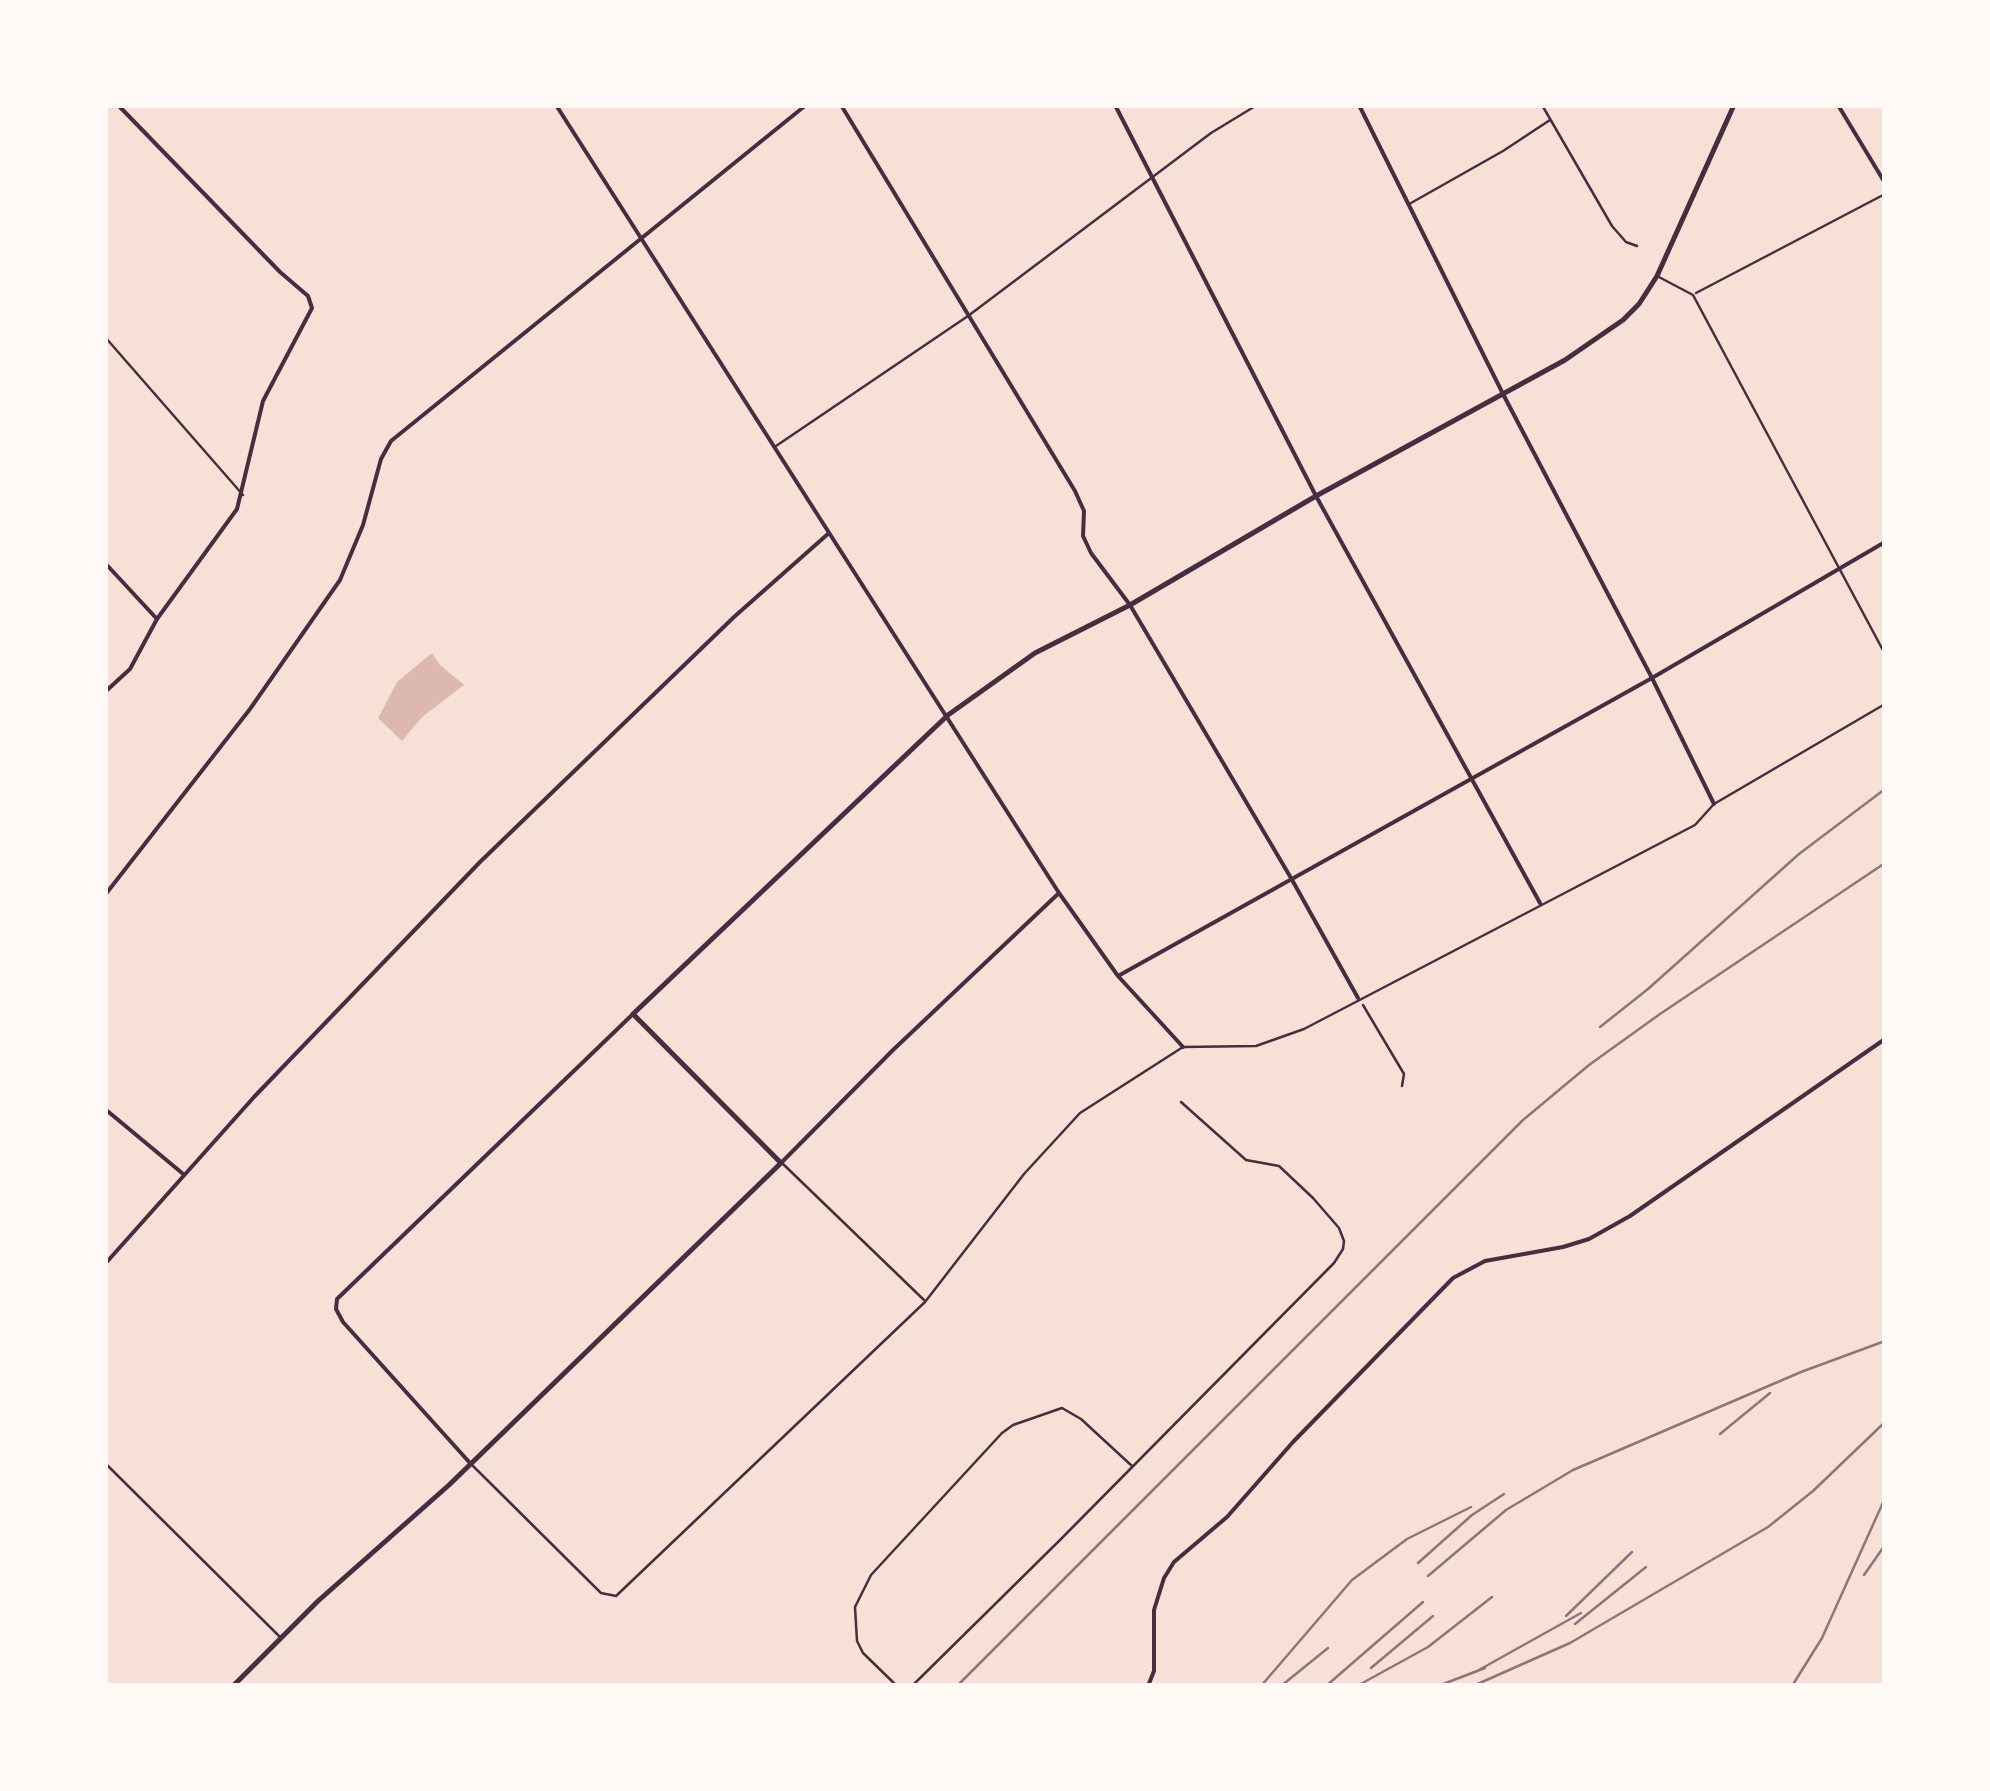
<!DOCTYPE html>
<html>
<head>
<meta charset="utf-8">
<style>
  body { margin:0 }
  #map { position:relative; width:1990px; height:1791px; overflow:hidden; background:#f7e1d7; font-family:Montserrat,sans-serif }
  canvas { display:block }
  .frame { position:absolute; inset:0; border:108px solid #fffaf5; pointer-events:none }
</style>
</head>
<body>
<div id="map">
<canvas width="1990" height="1791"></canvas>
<div class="frame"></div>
</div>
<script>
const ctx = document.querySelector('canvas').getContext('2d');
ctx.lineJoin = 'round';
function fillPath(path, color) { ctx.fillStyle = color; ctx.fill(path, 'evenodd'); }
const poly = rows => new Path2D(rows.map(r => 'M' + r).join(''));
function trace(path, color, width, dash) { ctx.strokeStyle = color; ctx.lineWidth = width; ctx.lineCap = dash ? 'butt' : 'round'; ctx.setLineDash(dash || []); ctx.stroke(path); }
fillPath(poly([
  [432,653,440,665,464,685,422,717,402,741,378,718,397,682]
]), '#dcb8b0');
trace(poly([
  [1363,1005,1404,1074,1402,1086]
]), '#4a2c40', 2.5);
trace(poly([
  [1542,105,1612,226,1626,242,1637,246],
  [1411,203,1503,151,1550,120],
  [1657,276,1693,295,1885,654],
  [1696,293,1885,194],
  [105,337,243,495],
  [776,446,968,316,1211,133,1257,105],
  [782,1163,924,1300],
  [105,1463,280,1637],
  [471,1464,601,1593,616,1596,925,1302,1024,1174,1080,1113,1183,1047,1256,1046,1304,1029,1695,825,1714,804,1885,704],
  [897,1686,863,1653,857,1641,855,1607,871,1575,1002,1433,1013,1425,1062,1408,1081,1419,1132,1466],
  [912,1686,1060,1540,1334,1263,1343,1249,1344,1241,1339,1228,1313,1198,1279,1166,1246,1160,1181,1102]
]), '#4a2c40', 2.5);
trace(poly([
  [556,105,1059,893,1118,976,1183,1047],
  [841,105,1075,491,1084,511,1083,536,1091,553,1130,605,1291,878,1358,998],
  [1115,105,1316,496,1540,903],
  [1359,105,1503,394,1652,678,1714,804],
  [1838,105,1885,183],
  [105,563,157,619],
  [105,692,130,669,157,619,237,509,263,401,312,308,308,296,280,272,118,105],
  [105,895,250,709,340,580,363,525,381,459,391,441,806,105],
  [1118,976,1652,678,1885,542],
  [105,1109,182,1173],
  [781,1163,893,1050,1059,893],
  [105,1264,254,1097,480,862,734,617,829,533],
  [470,1463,343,1322,336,1309,337,1299,633,1014],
  [1148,1686,1154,1671,1154,1610,1164,1578,1174,1562,1227,1517,1293,1442,1453,1278,1485,1261,1563,1247,1589,1239,1630,1216,1885,1039]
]), '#4a2c40', 4);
trace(poly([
  [233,1686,318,1601,449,1485,781,1163,633,1014,948,715,1035,653,1130,605,1316,496,1565,360,1623,320,1639,304,1657,276,1734,105]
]), '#4a2c40', 5);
trace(poly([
  [1600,1027,1648,989,1799,854,1885,789],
  [1720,1434,1770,1393],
  [1418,1563,1472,1515,1504,1494],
  [1864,1575,1885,1545],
  [1428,1576,1506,1510,1573,1470,1801,1372,1885,1341],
  [1566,1616,1632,1552],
  [1575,1624,1646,1567],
  [1371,1668,1433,1616],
  [1477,1671,1581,1613],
  [957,1686,1523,1120,1589,1065,1660,1014,1885,863],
  [1261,1686,1352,1580,1407,1539,1471,1507],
  [1281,1686,1328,1648],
  [1326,1686,1423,1602],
  [1357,1686,1428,1647,1492,1597],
  [1438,1686,1485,1668],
  [1473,1686,1570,1643,1768,1527,1813,1491,1885,1422],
  [1792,1686,1822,1638,1885,1498]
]), '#8f747c', 2.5);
</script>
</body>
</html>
